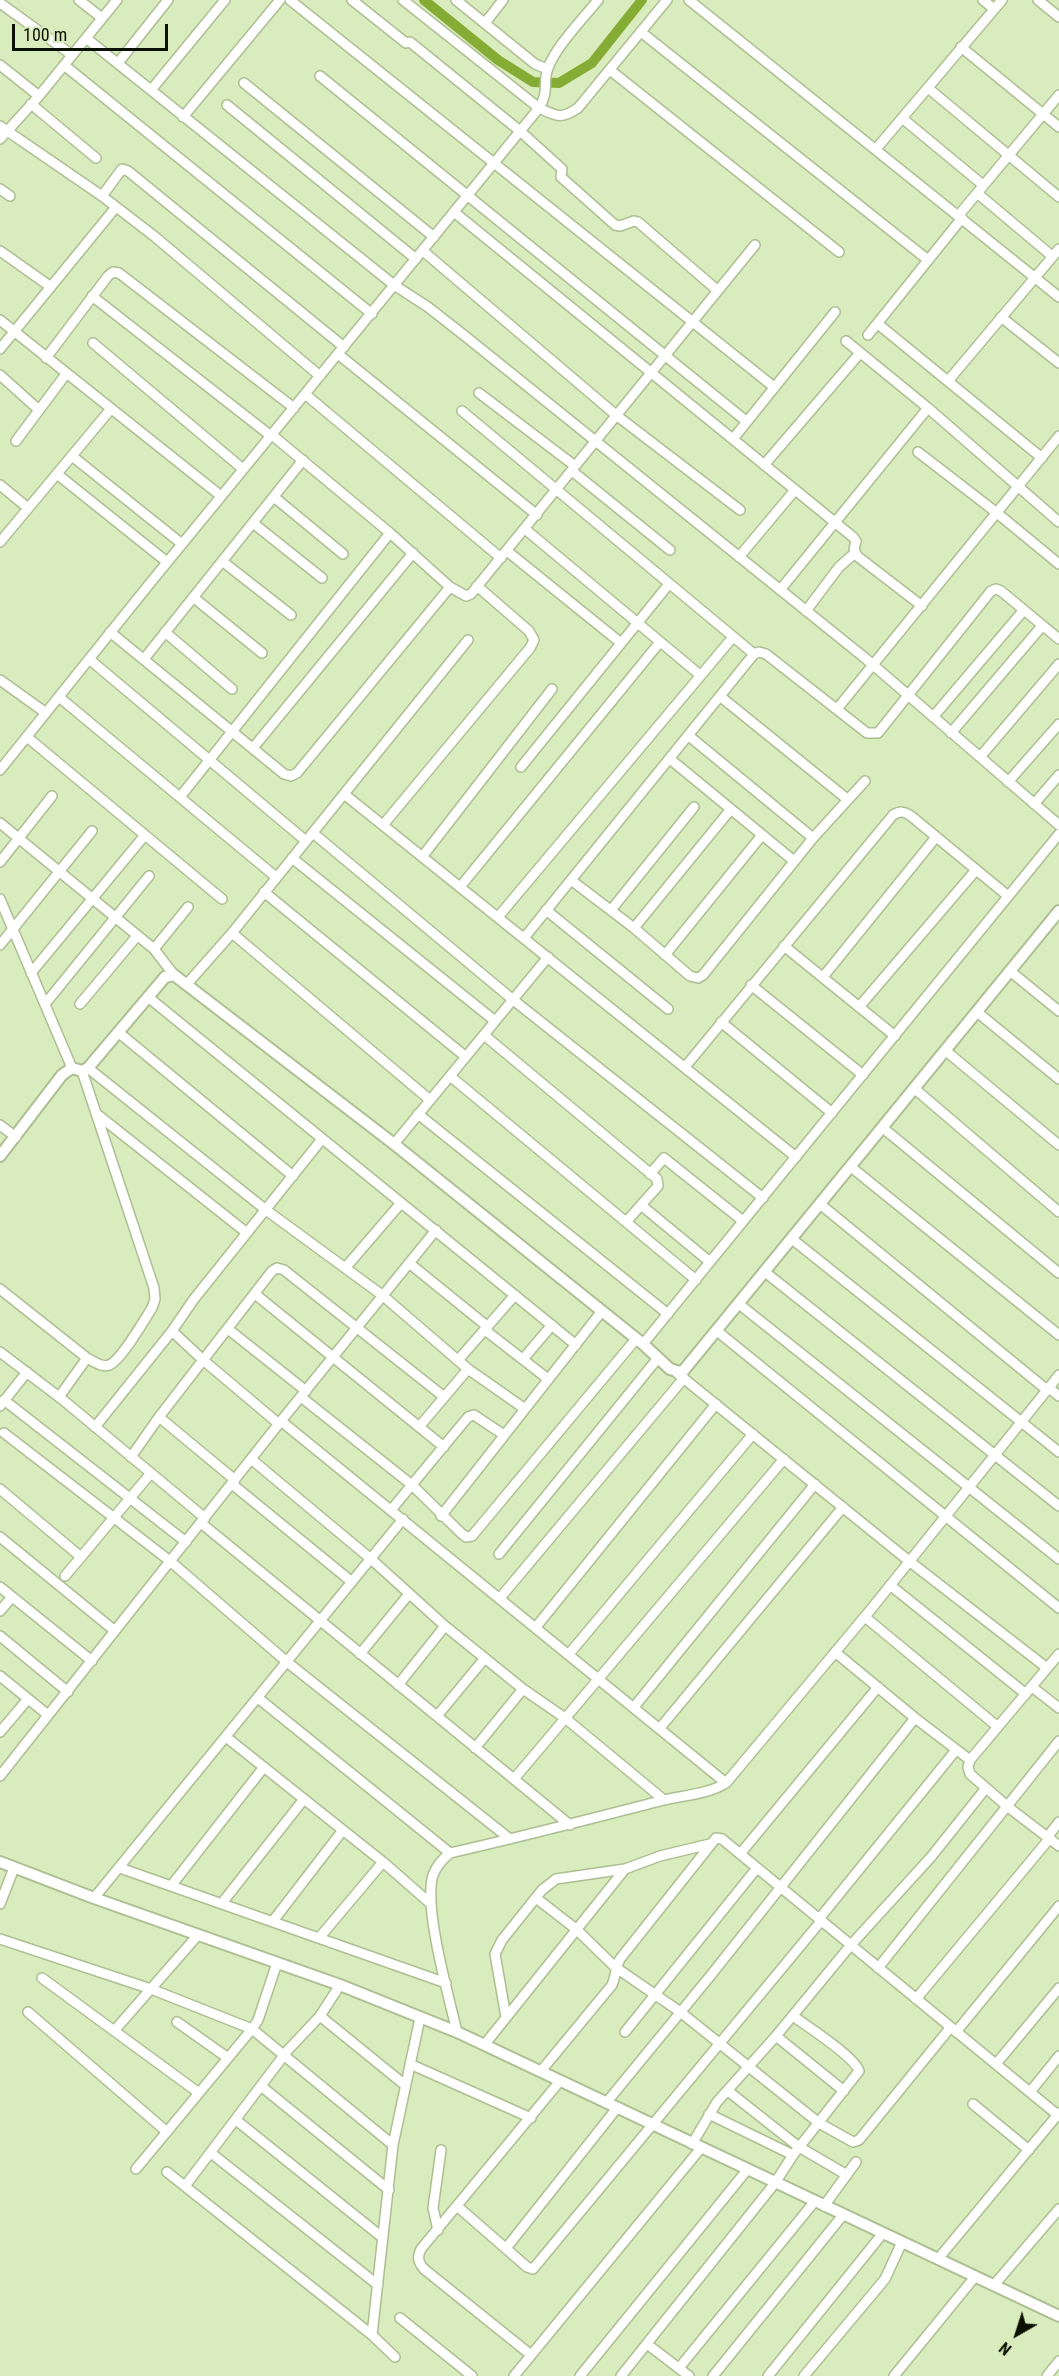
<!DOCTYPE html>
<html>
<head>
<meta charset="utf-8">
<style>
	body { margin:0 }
	#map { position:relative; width:1059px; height:2376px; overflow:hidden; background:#d9ecbd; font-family:"Roboto Condensed",sans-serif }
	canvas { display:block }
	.north { position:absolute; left:987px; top:2304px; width:60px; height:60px; -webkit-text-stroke:4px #d9ecbd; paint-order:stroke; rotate:219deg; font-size:16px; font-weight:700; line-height:24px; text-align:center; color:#0c1203 }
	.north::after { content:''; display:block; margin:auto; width:21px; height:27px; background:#0c1203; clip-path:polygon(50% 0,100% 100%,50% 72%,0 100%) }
	.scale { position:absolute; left:12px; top:24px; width:156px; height:27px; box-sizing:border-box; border:3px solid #0c1203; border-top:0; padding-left:8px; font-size:18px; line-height:21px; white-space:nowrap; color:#0c1203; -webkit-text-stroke:4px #d9ecbd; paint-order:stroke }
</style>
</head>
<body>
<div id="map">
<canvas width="1059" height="2376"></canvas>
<div class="north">N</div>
<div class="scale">100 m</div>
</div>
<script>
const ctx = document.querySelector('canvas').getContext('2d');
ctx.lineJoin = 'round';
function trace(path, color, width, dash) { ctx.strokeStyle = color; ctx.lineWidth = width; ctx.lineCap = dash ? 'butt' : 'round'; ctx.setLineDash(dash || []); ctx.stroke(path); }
const canal = new Path2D(`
	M424,0L498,60L533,82L559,83L592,63L642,0`);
const minor = new Path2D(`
	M79,0L102,18
	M290,0L774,387
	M352,0L406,43L410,42L520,131L562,169L561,177L615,225L620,226L634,221L638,222L717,290
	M403,0L539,108C557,116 560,120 578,108L667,0
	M456,0L535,64L547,69
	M689,0L1059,297
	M983,0L994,9
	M1038,0L1059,17
	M0,3L72,55
	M485,23L503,0
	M641,32L928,260
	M86,38L394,285L428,307L465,336L865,658L1059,825
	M961,47L1059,127
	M118,63L168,0
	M0,65L39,96
	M64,65L372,314
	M610,70L839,252
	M320,76L746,421
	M244,83L434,237
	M928,88L1059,197
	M151,90L225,0
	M31,104L96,158
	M227,105L416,259
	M183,117L280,0
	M902,118L983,185
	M0,126L102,196L154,236L320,376
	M0,139L39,96L117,0
	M876,149L1002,0
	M0,189L10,196
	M977,193L1052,256
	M102,196L122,169L128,171L344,347
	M454,212L853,537L856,541L854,549L857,556L922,606
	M958,216L1059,95
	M0,251L51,287
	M423,251L616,415L740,510
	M92,296L271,436
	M1001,317L1059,363
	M0,320L221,496
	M878,324L1042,458
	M868,335L962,218
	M846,341L928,408L1059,522
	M93,343L243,469
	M0,349L116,207
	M338,354L537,515
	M46,358L108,276L113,272L119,273L294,408
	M0,375L39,410
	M948,381L1059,249
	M479,393L575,466
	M305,394L501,558
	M462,411L754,654
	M272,435L390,533L450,587L466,596L471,594L755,245
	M733,439L835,312
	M16,441L66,374
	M918,452L997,513L1059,564
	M72,456L182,544
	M764,465L860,353
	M572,471L670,550
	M57,474L167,562
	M0,485L28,508
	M274,497L343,554
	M253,523L322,578
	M525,529L700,675
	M0,542L110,410
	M507,551L621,643
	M739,557L795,490
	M222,561L291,615
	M780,590L928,408
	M193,597L262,653
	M806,611L839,567L855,553
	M110,632L284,774L291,776L297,773L450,587
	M165,632L232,689
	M89,659L306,841
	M144,659L303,460
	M0,680L46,713
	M59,697L276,877
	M721,697L847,799
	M837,709L1059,436
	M933,717L1023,611
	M951,733L1042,626
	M689,736L813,838
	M27,737L222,899
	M253,748L413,553
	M980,757L1059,664
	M670,759L794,861
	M521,767L669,584
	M0,770L151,582L539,108C550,90 542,84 548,68C556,46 583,19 598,0
	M1008,782L1059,724
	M344,794L796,1157
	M180,797L390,533
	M1034,804L1059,775
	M0,823L154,949L174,975
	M383,825L530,648L534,640L529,631L477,586
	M313,833L512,999L763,1198
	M422,857L552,689
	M292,858L495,1021
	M0,862L52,796
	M571,880L634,928L690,976L698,978L703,975L813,838L865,781
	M460,887L660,642
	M264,892L466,1057
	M0,899L72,1068
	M546,910L668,1009
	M611,910L694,807
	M498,917L733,637
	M634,928L731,809
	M232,933L430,1100
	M524,938L754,654L759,652L766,654L867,733H878L991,591L996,589L1001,591L1059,639
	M0,945L92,831
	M784,946L895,1036
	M154,949L188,907
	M665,955L762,835
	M1010,971L1059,1011
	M31,973L145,835
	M823,977L936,837
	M187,984L232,933L468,640
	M751,985L863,1075
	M148,997L576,1345
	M45,1004L149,876
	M80,1004L137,936
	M859,1007L976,870
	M977,1012L1059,1079
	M721,1022L832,1113
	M118,1032L293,1176
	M484,1035L657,1179L658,1186L626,1222
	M946,1051L1059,1145
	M685,1067L893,815C900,811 904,811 911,816L1008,896
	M88,1068L266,1210L382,1295L468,1369L525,1409
	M450,1076L696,1280
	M915,1089L1059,1212
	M418,1114L668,1314
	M98,1115L247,1233
	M0,1125L16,1137
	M883,1128L1059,1273
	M394,1144L548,957
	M851,1167L1059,1335
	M650,1174L664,1158L743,1221
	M820,1204L1047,1390
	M641,1205L710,1262
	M792,1239L1059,1452
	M409,1263L488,1327
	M346,1267L401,1203
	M765,1272L1059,1506
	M0,1289L87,1358C93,1361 102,1368 109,1365C121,1361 144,1320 152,1308L155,1299L154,1288L82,1071
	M255,1294L444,1447
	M739,1304L1059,1559
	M228,1329L306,1391
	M485,1330L548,1379
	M172,1331L203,1360L279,1424
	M717,1331L1059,1608
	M643,1344L1059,834
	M0,1352L63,1400L205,1518
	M459,1359L515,1295
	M523,1359L552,1325
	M677,1373L909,1561L1047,1668
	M1049,1388L1059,1396
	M59,1397L87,1358
	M301,1397L412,1485L461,1533L466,1537L472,1536L636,1339
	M4,1400L186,1542
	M0,1406L27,1372
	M159,1417L235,1480
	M281,1421L436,1230
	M95,1427L172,1331L194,1299L322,1139
	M419,1427L468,1369
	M4,1433L170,1561L287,1662L510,1839
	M131,1457L159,1417L272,1271L277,1268L284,1270L443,1396
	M251,1459L371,1559L445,1626L523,1689L565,1718L664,1800
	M232,1484L352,1582
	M0,1489L81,1557L151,1473
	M391,1510L468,1417L474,1415L504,1435
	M441,1516L602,1311
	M201,1523L570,1825
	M0,1537L115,1631
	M499,1554L658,1358
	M65,1576L81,1557
	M890,1585L1026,1694
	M0,1587L92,1661
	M500,1598L684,1378
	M0,1611L12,1597
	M865,1617L998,1727
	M536,1627L716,1404
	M0,1636L68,1692
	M835,1652L915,1718L970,1760L968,1767L970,1774L1008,1807L1059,1846
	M360,1654L409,1594
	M569,1654L753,1434
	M0,1676L48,1715
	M398,1685L445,1626
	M1032,1687L1059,1708
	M258,1698L450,1853
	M634,1707L815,1484
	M437,1716L485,1658
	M660,1728L843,1507
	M0,1732L28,1699
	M226,1737L383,1862L431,1904
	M475,1748L523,1689
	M970,1760L1059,1654
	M0,1776L281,1421L726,1783
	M514,1779L784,1459
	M1048,1836L1059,1822
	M740,1854L878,1687
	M120,1868L446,1983
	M171,1886L264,1767
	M94,1898L403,1519
	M536,1898L576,1929L615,1967L679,2011L819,2123L853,2142L859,2140L950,2028
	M222,1903L304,1799
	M0,1904L14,1868
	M819,1919L956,1750
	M273,1921L343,1830
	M319,1938L383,1862
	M0,1939L151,1989L252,2029L393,2145
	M878,1968L1059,1741
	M42,1978L199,2093
	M916,1999L1050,1838
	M28,2012L167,2132
	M320,2016L405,2085
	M793,2016C807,2026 855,2057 859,2071L793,2155
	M506,2017L495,1954L502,1940L542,1890L556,1879L625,1869
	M177,2022L228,2058
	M114,2031L198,1935
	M457,2032C449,1997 423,1907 433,1875C437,1865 442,1860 450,1853C521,1837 590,1819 660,1801C682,1795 707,1795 726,1783L872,1608L1059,1375
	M625,2032L757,1868
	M956,2032L1059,1906
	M776,2036L844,2091
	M485,2044L625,1869L660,1856L710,1844
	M410,2064L531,2118
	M996,2064L1059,1988
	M541,2071L612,1985C616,1976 615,1968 620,1959L716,1838L722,1839L1059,2116
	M261,2086L389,2190
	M728,2091L799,2147L847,2175
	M1030,2092L1059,2056
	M606,2103L711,1975L915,1718
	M973,2104L1029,2150
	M236,2120L383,2238
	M692,2144L717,2102L776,2036L850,1946L931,1857L986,1788
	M211,2153L378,2285
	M136,2169L252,2029L258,2020L277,1963
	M167,2172L372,2335L395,2357
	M185,2186L288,2050L320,2016L340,1985
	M457,2206L527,2267L533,2269L821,1921
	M824,2206L856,2162
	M438,2230L433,2208L441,2150
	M507,2247L617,2108
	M938,2259L1059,2113
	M994,2285L1059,2209
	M400,2318L472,2376
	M372,2335L393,2145L420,2018
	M647,2344L689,2376
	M531,2355L424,2269C418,2262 417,2257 421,2249L560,2081
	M679,2368L815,2201
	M514,2376L701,2148
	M580,2376L747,2170
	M621,2376L775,2183L793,2155L709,2114
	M713,2376L843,2215
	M768,2376L883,2233
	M804,2376L885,2279L902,2242
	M894,2376L974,2278
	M1047,2376L1059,2361`);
const tertiary = new Path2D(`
	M0,1156L62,1075L72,1068L82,1071L88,1068L165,977L174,975L394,1144L643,1344L670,1369L680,1372L684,1370L1059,911
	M0,1862L94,1898L340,1985L457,2032L1059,2316`);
trace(canal, '#85ad35', 10);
trace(minor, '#acbf92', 12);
trace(tertiary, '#acbf92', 14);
trace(minor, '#fff', 9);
trace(tertiary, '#fff', 10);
</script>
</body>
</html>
